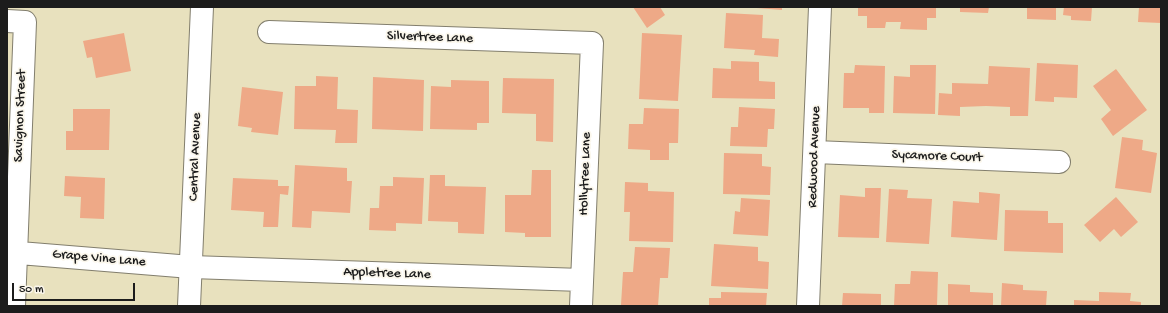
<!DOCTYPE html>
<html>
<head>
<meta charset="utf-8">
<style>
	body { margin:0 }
	#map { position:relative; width:1168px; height:313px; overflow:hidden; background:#e8e1be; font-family:"Gochi Hand",sans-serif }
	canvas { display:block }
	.frame { position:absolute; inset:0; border:8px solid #1c1c1c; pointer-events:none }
	.scale { position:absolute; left:12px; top:283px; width:123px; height:18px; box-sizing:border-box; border:2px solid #1c1c1c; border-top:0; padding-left:5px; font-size:12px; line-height:14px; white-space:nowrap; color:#1c1c1c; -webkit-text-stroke:3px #fbf7ec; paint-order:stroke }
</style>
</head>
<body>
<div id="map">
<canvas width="1168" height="313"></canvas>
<div class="frame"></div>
<div class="scale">50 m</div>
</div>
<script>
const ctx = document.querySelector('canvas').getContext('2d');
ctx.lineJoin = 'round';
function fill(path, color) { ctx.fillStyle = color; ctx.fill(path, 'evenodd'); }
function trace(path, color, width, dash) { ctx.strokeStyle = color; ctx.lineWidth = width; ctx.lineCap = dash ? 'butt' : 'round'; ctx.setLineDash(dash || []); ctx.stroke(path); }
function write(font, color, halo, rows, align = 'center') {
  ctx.font = font + ' "Gochi Hand",sans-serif'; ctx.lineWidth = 3.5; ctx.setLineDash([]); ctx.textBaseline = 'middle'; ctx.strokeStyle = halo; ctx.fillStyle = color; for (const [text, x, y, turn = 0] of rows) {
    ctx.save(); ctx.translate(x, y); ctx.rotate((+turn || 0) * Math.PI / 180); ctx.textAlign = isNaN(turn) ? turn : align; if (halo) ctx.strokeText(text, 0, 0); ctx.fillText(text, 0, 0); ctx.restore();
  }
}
const building = new Path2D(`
	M633,7H660L665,15L647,28Z
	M744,7H782V10Z
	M858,7H936V18H927V30L900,29L901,22H886L885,28H867V16H858Z
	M960,7H989L988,13L960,12Z
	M1027,7H1056V20L1027,19Z
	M1064,7H1092L1091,21L1071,20V16L1063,15Z
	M1139,7H1161V23L1138,22Z
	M726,13L763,15L762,38L779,39L778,57L754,55L755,50L724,48Z
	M124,33L131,71L96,78L92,57L87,58L83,41Z
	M642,33L682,35L678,101L639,99Z
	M731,61L759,62V81L775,82V99L712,98L713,68L731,69Z
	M1037,63L1078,65L1077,98L1054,97V102L1035,101Z
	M855,65L885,66L884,113H869V108H843L844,73H854Z
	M910,65H936L935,114L893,113L894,76L910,77Z
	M989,66L1030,68L1028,116H1010V107L986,106L960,107V116L938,115L939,93L952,94V83L988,84Z
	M1116,69L1147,110L1113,136L1101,119L1111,110L1093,86Z
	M316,76L338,77L337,109L358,110L357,143H335L336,130L294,129L295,86H316Z
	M373,77L424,80L423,131L372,129Z
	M503,78L554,79L553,142L536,141V114L502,113Z
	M451,80L489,81V123H477V130L430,129L431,86L451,87Z
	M242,87L283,92L278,135L251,132L252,128L238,126Z
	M739,107L775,109L774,129H768L767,147L730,146L731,127H738Z
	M644,108L679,109L678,143H669V160H650V150L628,149L629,124H643Z
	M73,109H110L109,150H66V131H73Z
	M1122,137L1143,140L1142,150L1157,153L1151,193L1115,188Z
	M724,153L762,154V166L771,167L770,195L723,194Z
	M295,165L347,168V181H352L350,213L312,211L311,228L292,227Z
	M532,170H551V237H525V233L505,232V195H531Z
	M430,175H445V186L486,187L484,234L458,233V222L428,221Z
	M65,176L105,178L104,219L80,218L81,197L64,196Z
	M393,177L424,178L422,224L396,223V231L369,230L370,208H379L380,186H393Z
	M233,178L278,180V186H289L288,195L280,194L278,227H263L264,212L231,210Z
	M625,182L648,183V191L674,192L673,242L629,241L630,212H624Z
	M865,188H881L879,238L838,237L840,195L865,197Z
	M889,189L908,190L907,198L932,199L929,244L886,242Z
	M979,192L1000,194L997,240L951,237L953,201L979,203Z
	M1116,197L1138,222L1121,237L1114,229L1100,242L1084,225Z
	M741,198L770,200L768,236L733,234L735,211L740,212Z
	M1005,210L1048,211V223H1063V253L1004,251Z
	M714,244L758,247V261L769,262L768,289L711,286Z
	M635,247L670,248L668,278H660L658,306L621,305L623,272H633Z
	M911,271L938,272L937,306H894L895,284H910Z
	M1002,283L1023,285V290L1047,291L1046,306H1001Z
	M948,284L970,285V292L993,293V306H948Z
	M721,292L767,293L766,306H709V298H721Z
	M1099,292L1131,293L1130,301L1141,302V306H1074V300L1099,301Z
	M843,293L881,294V306H842Z`);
const minor = new Path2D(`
	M7,21L25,22L14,306
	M269,32L592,43L581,306
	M815,152L1059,162
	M7,252L191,267L582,280
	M808,306L820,7`);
const major = new Path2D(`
	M189,306L202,7`);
const streetNames = [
	["Silvertree Lane",430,38,2],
	["Savignon Street",21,116,-88],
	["Central Avenue",196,157,-88],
	["Redwood Avenue",815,157,-88],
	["Sycamore Court",937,157,2],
	["Hollytree Lane",586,174,-88],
	["Grape Vine Lane",99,259,5],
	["Appletree Lane",387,274,2]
];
fill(building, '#eea987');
trace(minor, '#827e6d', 24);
trace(major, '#827e6d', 24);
trace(minor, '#fff', 22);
trace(major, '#fff', 22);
write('14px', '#1c1c1c', '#fbf7ec', streetNames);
</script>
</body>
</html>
